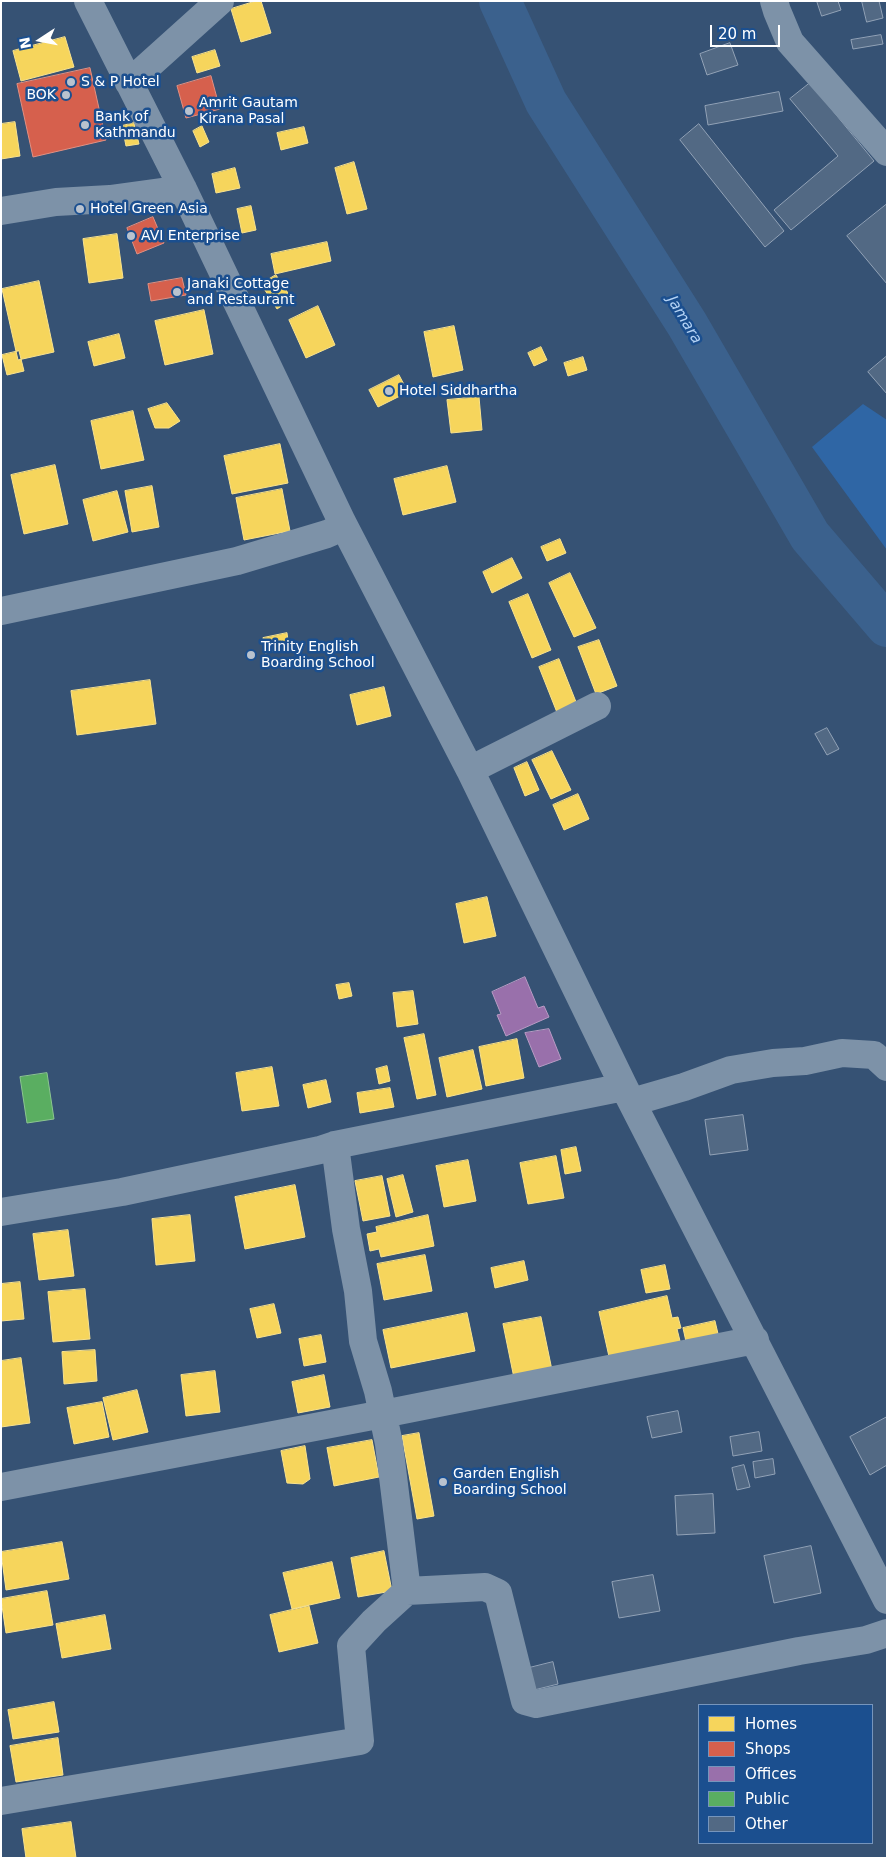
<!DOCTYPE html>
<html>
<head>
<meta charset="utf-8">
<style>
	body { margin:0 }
	#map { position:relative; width:888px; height:1859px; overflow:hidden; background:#365274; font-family:"DejaVu Sans",sans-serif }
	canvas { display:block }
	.frame { position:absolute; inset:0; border:2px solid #fff; pointer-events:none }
	.legend { position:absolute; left:698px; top:1704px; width:175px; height:140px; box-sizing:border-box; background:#1b4f8f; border:1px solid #7695bc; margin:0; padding:6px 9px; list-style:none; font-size:15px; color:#fff }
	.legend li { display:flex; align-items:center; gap:10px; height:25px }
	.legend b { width:25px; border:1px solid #7695bc }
	.north { position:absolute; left:15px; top:15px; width:50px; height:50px; -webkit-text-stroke:4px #1b4f8f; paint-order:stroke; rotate:259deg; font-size:14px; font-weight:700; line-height:20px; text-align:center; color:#fff }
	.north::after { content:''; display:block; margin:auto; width:18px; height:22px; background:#fff; clip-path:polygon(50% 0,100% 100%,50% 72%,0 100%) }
	.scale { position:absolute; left:710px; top:25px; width:70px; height:22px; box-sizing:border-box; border:2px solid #fff; border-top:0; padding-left:6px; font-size:15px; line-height:18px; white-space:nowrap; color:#fff; -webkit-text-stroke:4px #1b4f8f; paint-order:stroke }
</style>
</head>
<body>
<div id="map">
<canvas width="888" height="1859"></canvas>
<div class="frame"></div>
<ul class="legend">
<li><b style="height:14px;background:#f6d55c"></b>Homes</li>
<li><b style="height:14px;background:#d6604d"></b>Shops</li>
<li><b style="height:14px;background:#9970ab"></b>Offices</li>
<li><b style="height:14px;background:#5aae61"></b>Public</li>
<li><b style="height:14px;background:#526984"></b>Other</li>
</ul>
<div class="north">N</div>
<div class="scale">20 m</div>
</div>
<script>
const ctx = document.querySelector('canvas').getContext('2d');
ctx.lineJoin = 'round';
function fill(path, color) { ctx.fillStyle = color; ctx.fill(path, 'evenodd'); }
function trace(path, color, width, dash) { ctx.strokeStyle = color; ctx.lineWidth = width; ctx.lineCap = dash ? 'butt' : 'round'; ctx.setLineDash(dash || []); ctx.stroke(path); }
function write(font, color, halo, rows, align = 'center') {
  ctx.font = font + ' "DejaVu Sans",sans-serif'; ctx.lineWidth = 5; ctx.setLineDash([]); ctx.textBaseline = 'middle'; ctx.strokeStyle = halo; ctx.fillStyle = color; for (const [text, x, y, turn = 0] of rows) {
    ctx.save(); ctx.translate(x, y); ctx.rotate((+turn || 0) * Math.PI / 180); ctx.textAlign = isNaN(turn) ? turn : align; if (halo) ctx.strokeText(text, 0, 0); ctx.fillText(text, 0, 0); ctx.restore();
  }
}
const green = new Path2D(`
	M863,404L887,420V550L812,447Z`);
const homes = new Path2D(`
	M256,1H261L271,33L241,42L231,9Z
	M65,37L74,67L21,81L13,51Z
	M215,50L220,66L197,73L192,57Z
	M15,122L20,156L1,159V124Z
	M134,123L139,144L126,146L122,126Z
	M202,126L209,142L200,147L193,131Z
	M304,127L308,143L281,150L277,133Z
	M354,162L367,209L347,214L335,168Z
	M235,168L240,188L216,193L212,174Z
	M251,206L256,230L242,233L237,209Z
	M117,234L123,278L89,283L83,239Z
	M327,242L331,261L275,274L271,254Z
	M276,275L292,299L277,309L261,284Z
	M39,281L54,352L18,360L2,289Z
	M318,306L335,345L306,358L289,320Z
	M204,310L213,354L165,365L155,321Z
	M454,326L463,370L433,377L424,332Z
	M119,334L125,358L94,366L88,342Z
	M541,347L547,360L534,366L528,353Z
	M19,351L24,371L7,375L2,355Z
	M583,357L587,370L568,376L564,363Z
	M399,375L408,392L378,407L369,390Z
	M479,397L482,430L451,433L447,400Z
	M167,403L180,421L169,428H155L148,409Z
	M133,411L144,460L101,469L91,421Z
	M280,444L288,483L232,494L224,456Z
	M55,465L68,524L24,534L11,475Z
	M447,466L456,502L403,515L394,479Z
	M152,486L159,527L132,532L125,491Z
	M282,489L290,531L244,540L236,498Z
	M117,491L128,532L93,541L83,500Z
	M560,539L566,553L547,561L541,547Z
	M512,558L522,578L492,593L483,572Z
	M570,573L596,628L574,637L549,583Z
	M528,594L551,650L532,658L509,602Z
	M287,633L289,648L265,653L263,638Z
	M599,640L617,686L596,694L578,647Z
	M559,659L578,707L558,715L539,667Z
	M150,680L156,724L77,735L71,691Z
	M384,687L391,716L357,725L350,695Z
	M552,751L571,790L551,799L532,760Z
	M527,762L539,790L525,796L514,768Z
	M578,794L589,819L564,830L553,805Z
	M487,897L496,936L464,943L456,904Z
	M349,983L352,996L339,999L336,985Z
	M413,991L418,1024L397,1027L393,993Z
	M424,1034L436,1095L417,1099L404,1038Z
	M517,1039L524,1078L486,1086L479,1047Z
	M473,1050L482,1089L447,1097L439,1058Z
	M387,1066L390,1081L379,1084L376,1069Z
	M272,1067L279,1106L242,1111L236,1073Z
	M326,1080L331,1102L308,1108L303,1085Z
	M390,1088L394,1107L360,1113L357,1093Z
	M576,1147L581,1171L565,1174L561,1150Z
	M556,1156L564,1198L528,1204L520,1163Z
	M468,1160L476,1201L444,1207L436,1166Z
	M403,1175L413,1212L396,1217L387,1179Z
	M382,1176L390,1216L363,1221L355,1181Z
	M295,1185L305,1237L245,1249L235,1197Z
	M190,1215L195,1261L156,1265L152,1219Z
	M428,1215L434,1246L381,1257L379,1249L370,1251L367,1234L377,1232L376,1227Z
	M68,1230L74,1276L39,1280L33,1234Z
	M425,1255L432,1291L384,1300L377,1264Z
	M524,1261L528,1280L495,1288L491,1268Z
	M665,1265L670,1289L646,1293L641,1270Z
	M20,1282L24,1319L1,1321V1284Z
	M85,1289L90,1339L53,1342L48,1292Z
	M667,1296L672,1318L678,1317L681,1328L677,1329L681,1345L610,1361L599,1312Z
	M274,1304L281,1333L257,1338L250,1309Z
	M467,1313L475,1351L391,1368L383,1330Z
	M541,1317L553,1375L515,1383L503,1324Z
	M715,1321L719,1338L687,1346L683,1328Z
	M321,1335L326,1362L304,1366L299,1339Z
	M95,1350L97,1381L64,1384L62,1352Z
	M21,1358L30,1423L1,1427V1361Z
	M215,1371L220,1412L186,1416L181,1375Z
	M324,1375L330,1407L298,1413L292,1382Z
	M137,1390L148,1432L113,1440L103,1398Z
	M102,1402L109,1437L74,1444L67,1408Z
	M419,1433L434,1516L417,1519L402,1436Z
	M372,1440L379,1477L334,1486L327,1448Z
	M305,1446L310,1479L303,1484L287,1483L281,1451Z
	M62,1542L69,1579L6,1590L1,1552Z
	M384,1551L392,1591L358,1597L351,1558Z
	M332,1562L340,1598L292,1609L283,1573Z
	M47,1591L53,1625L6,1633L1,1599Z
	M309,1606L318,1643L279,1652L270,1615Z
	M105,1615L111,1649L62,1658L56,1624Z
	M54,1702L59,1732L13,1739L8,1710Z
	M58,1738L63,1775L16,1782L10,1746Z
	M71,1822L76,1858H26L22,1829Z`);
const shops = new Path2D(`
	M90,68L106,140L33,157L17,84Z
	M211,76L220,109L186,118L177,86Z
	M153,217L164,243L137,254L127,228Z
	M182,278L186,295L151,301L148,284Z`);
const offices = new Path2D(`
	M525,977L538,1008L544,1006L549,1017L506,1036L497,1015L501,1014L492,992Z
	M549,1029L561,1059L539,1067L525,1033Z`);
const public = new Path2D(`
	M47,1073L54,1119L27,1123L20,1077Z`);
const river = new Path2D(`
	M500,1L546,102L687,324L810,536L887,626`);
const building = new Path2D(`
	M817,1H838L841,10L822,16Z
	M862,1H879L883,18L867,22Z
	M881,35L883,44L853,49L851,40Z
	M730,43L738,65L707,75L700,54Z
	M810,83L874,161L791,230L774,210L838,156L790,99Z
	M779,92L783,111L708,125L705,106Z
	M699,124L784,231L765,247L680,140Z
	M887,204V284L847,236Z
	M887,356V394L868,372Z
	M827,728L839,749L827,755L815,734Z
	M743,1115L748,1150L710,1155L705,1120Z
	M678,1411L682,1432L652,1438L647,1417Z
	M887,1417V1465L870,1475L850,1437Z
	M759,1432L762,1451L733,1456L730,1437Z
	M773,1459L775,1474L755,1478L753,1462Z
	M744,1465L750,1487L737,1490L732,1468Z
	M713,1494L715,1533L677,1535L675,1496Z
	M811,1546L821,1593L774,1603L764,1556Z
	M653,1575L660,1611L619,1618L612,1582Z
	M553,1662L558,1684L534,1690L529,1668Z`);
const minor = new Path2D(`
	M88,1L183,189L342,522L470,770L624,1087L887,1600
	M774,1L777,11L790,42L887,152
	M129,83L220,1
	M1,211L56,202L110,199L183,189
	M1,611L237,561L327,534L336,530L342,522
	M470,770L597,706
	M632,1102L684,1087L731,1070L773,1063L805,1061L842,1053L874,1055L887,1067
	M335,1145L346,1229L358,1291L363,1341L378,1391L389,1444L407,1591L485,1587L498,1593L525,1701L536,1704L799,1651L866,1640L887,1633
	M1,1212L122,1192L320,1150L335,1145L624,1087
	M1,1487L383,1414L755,1340
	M1,1801L360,1741L351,1646L374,1621L407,1591`);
const markers = [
	[71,82,5,"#b9c2ce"],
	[66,95,5,"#b9c2ce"],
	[189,111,5,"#b9c2ce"],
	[85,125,5,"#b9c2ce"],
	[80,209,5,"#b9c2ce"],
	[131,236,5,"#b9c2ce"],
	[177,292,5,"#b9c2ce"],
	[389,391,5,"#b9c2ce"],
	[251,655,5,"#b9c2ce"],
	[443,1482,5,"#b9c2ce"]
];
const poiNames = [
	["S & P Hotel",81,82],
	["BOK",56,95,"right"],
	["Amrit Gautam",199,103],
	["Kirana Pasal",199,119],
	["Bank of",95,117],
	["Kathmandu",95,133],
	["Hotel Green Asia",90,209],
	["AVI Enterprise",141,236],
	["Janaki Cottage",187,284],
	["and Restaurant",187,300],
	["Hotel Siddhartha",399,391],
	["Trinity English",261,647],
	["Boarding School",261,663],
	["Garden English",453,1474],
	["Boarding School",453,1490]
];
const waterNames = [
	["Jamara",684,320,59]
];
fill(green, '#2f66a5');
fill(homes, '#f6d55c');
trace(homes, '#f9e28d', 1);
fill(shops, '#d6604d');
trace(shops, '#e29082', 1);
fill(offices, '#9970ab');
trace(offices, '#b89bc4', 1);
fill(public, '#5aae61');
trace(public, '#8cc690', 1);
trace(river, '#3b618d', 42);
fill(building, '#526984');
trace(building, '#92a2b6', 1);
trace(minor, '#7d92a8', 28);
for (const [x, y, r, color] of markers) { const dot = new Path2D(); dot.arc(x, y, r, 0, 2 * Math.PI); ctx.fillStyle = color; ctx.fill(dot); trace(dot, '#1b4f8f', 2); }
write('14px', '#fff', '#1b4f8f', poiNames, 'left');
write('italic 15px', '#b5d3f5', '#1b4f8f', waterNames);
</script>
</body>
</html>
